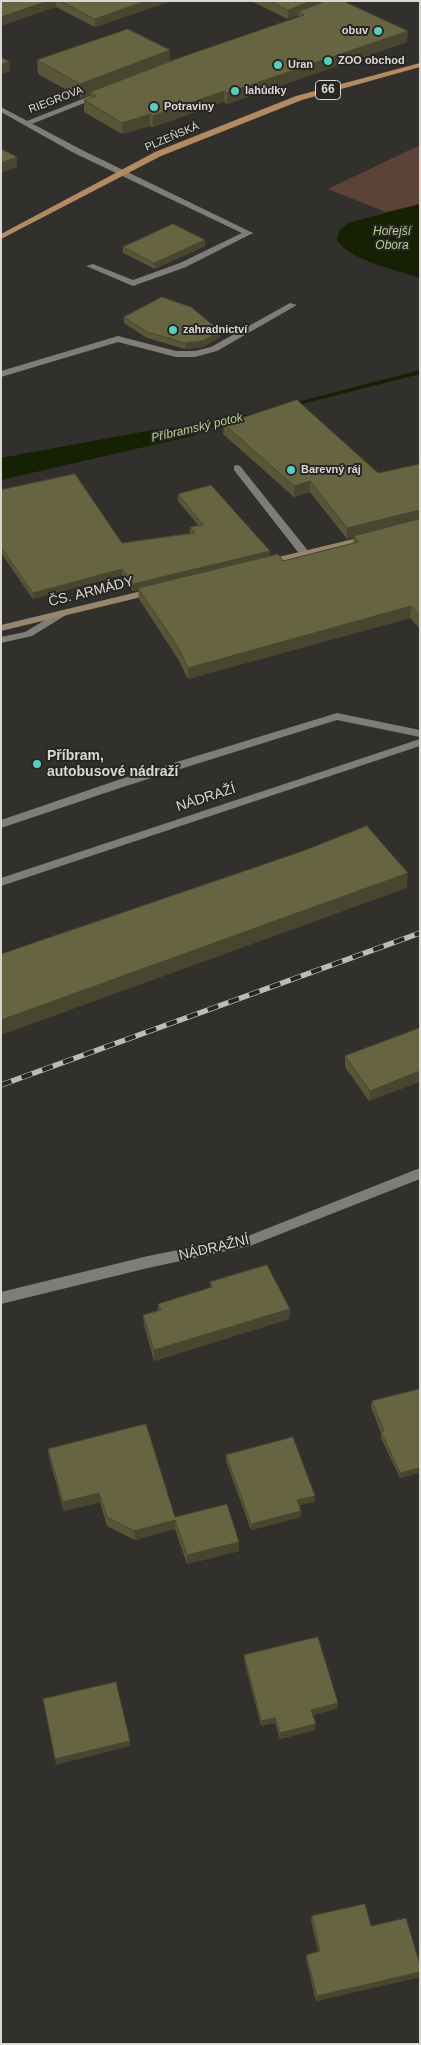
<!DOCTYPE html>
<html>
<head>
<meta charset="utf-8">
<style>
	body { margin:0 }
	#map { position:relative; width:421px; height:2045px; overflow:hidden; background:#32302c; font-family:Arial,sans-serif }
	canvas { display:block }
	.frame { position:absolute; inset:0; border:2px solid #d9d8d5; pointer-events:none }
</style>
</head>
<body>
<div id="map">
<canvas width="421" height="2045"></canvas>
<div class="frame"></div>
</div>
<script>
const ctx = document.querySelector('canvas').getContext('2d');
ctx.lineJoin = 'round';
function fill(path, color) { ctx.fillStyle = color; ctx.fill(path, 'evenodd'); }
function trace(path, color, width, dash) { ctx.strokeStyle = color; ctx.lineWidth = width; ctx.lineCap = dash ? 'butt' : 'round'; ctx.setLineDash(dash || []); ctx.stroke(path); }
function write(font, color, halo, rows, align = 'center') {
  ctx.font = font + ' Arial,sans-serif'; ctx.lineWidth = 4; ctx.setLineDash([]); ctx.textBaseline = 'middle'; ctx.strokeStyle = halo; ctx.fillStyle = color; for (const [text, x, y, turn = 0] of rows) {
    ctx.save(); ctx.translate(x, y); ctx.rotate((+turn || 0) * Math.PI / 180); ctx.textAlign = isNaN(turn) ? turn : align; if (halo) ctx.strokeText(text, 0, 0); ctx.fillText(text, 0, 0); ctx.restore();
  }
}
const green = new Path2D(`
	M420,145V204L386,212L328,189Z`);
const water = new Path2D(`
	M420,204V278C397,270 349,260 337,240L339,231L348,223Z
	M224,422L192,436L1,480V458L152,430Z`);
const stream = new Path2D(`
	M420,370V374L286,408L282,406Z
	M253,413H256V417L211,427L207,425Z`);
const lane = new Path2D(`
	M95,94L102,96L29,125L22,123Z
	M246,231L253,233L186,267L133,286L86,266L93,264L133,280L180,263Z
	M290,303L297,305L217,351L195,357H176L118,342L1,377V371L118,336L176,351H195L211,347Z
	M237,465L240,466L309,552V556H301L234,470V466Z
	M62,610L66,611V615L32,636L1,643V637L25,632Z
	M337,713L420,730V737L337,720L126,786L1,828V820L118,780Z
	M420,739V746L1,886V878Z`);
const street = new Path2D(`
	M1,107L80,149L253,233L246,235L74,153L1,112Z
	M420,1168V1179L250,1246L148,1268L1,1304V1292L148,1256L248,1236Z`);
const secondary = new Path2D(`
	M370,535L373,536V540L266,566L261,563L262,561Z
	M154,588L158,589V593L1,631V625Z`);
const primary = new Path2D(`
	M420,63V67L302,100L161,156L1,239V234L155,152L296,96Z`);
const rail = new Path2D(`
	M1,1085L420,933`);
const wall = new Path2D(`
	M1,1H171L95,27L56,7Z
	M251,1H343L407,42L227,104L224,102L153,127L150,126L122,134L84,112V100L90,98V95L81,98L38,74L37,60L170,61L298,17V15L288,19Z
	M205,246L155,269L123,253V247Z
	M124,317L220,331V337L203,347L185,349L147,338L124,323Z
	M224,424L378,473L420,464V629L410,618L188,679L178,659L139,599L138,590L133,591L122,575L33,599L1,553V490L122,543L190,533V527L198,525L178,501V494L270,556L283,561L353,543L354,537L347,539L310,492L294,497L223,434Z
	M420,1028L369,1101L345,1067V1056Z
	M210,1282L290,1309L289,1319L154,1361L144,1325L143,1315L158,1310V1304L210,1288Z
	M420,1389L400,1478L381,1438V1433L371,1407L372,1401Z
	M48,1449L175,1517L239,1542V1551L187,1564L175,1529L135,1540L107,1526L100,1502L64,1511L49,1458Z
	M226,1455L315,1496L314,1502L299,1505L301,1517L251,1530L226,1461Z
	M244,1655L338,1708L313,1715L315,1730L280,1739L275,1723L261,1726L244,1660Z
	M312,1916L371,1926L420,1965V1977L316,2001L306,1959V1955L318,1951L311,1921Z`);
const shadedWall = new Path2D(`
	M48,1H56V7L1,26V17Z
	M146,1H171L95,27V19Z
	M311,1H326L298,12V15L288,19V10Z
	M408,31L407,42L227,104V93Z
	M170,50V64L90,92V95L81,98L80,84Z
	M9,62L10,71L1,74V64Z
	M224,91V102L153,127V116Z
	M150,114V126L122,134V123Z
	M17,157V167L1,173V163Z
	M205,240V246L155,269L154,263Z
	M220,331V337L203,347L185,349V343Z
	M310,481V492L294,497V486Z
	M420,510V521L347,539V528Z
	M270,551V558L138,588V590L133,591V584Z
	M122,569V575L33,599V593Z
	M411,606L410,618L188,679V668Z
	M408,873L407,888L1,1035V1020Z
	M420,1071V1082L369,1101L370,1091Z
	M290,1309L289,1319L154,1361V1350Z
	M420,1468V1473L400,1478V1473Z
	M99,1493L100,1502L64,1511L63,1502Z
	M315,1496L314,1502L297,1506V1500Z
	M301,1511V1517L251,1530V1524Z
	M175,1520V1529L135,1540L134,1531Z
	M239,1542V1551L187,1564V1555Z
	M338,1703V1708L311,1715V1710Z
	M275,1718V1723L261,1726V1721Z
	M316,1724L315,1730L280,1739V1733Z
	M130,1741V1746L56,1765L55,1759Z
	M420,1972V1977L316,2001L317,1996Z`);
const building = new Path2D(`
	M1,1H48L1,17Z
	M61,1H146L95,19Z
	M270,1H311L288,10Z
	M326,1H343L408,31L227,93L224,91L153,116L150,114L122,123L84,100L96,96L90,92L179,58L304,15L298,12Z
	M128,29L170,50L80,84L37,60Z
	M1,57L9,62L1,64Z
	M1,149L17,157L1,163Z
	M173,224L205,240L154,263L123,247Z
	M162,297L191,307L220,331L203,341L185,343L147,332L124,317Z
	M297,400L378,473L420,464V510L347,528L310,481L294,486L224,424Z
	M75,474L122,543L195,533L190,527L203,525L178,494L211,485L270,551L133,584L122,569L33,593L1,547V490Z
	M420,519V616L411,606L188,668L178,647L138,588L278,554L283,561L358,542L354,536Z
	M367,826L408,873L1,1020V954L303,851Z
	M420,1028V1071L370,1091L345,1056Z
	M267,1265L290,1309L154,1350L143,1315L161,1310L158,1304L212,1287L210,1282Z
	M420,1389V1468L400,1473L381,1432L384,1431L372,1401Z
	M146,1424L175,1517L227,1504L239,1542L187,1555L175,1520L134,1531L107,1517L99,1493L63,1502L48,1449Z
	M293,1437L315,1496L297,1500L301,1511L251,1524L226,1455Z
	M318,1637L338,1703L311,1710L316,1724L280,1733L275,1718L261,1721L244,1655Z
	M116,1682L130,1741L55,1759L43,1699Z
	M365,1904L371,1926L406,1918L420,1965V1972L317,1996L306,1955L320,1951L312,1916Z`);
const markers = [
	[378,31,5,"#58cec0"],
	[328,61,5,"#58cec0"],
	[278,65,5,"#58cec0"],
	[235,91,5,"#58cec0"],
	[154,107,5,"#58cec0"],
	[173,330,5,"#58cec0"],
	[291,470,5,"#58cec0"],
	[37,764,5,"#58cec0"]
];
const farPoinames = [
	["obuv",368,31,"right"],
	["ZOO obchod",338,61],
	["Uran",288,65],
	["lahůdky",245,91],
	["Potraviny",164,107],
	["zahradnictví",183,330],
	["Barevný ráj",301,470]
];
const farStreetnames = [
	["RIEGROVA",56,100,-21],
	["PLZEŇSKÁ",172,137,-23]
];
const shields = [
	[328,90,25]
];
const shieldNames = [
	["66",328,90]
];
const farWaternames = [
	["Hořejší",392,232],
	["Obora",392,246],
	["Příbramský potok",197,428,-13]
];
const streetNames = [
	["ČS. ARMÁDY",91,592,-14],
	["NÁDRAŽÍ",206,798,-18],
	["NÁDRAŽNÍ",214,1248,-13]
];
const poiNames = [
	["Příbram,",47,756],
	["autobusové nádraží",47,772]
];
fill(green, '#5d4337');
fill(water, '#162002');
fill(stream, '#162002');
fill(lane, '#7f7d78');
fill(street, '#7f7d78');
fill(secondary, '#99846d');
fill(primary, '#b38b61');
trace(rail, '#bcbbb7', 5.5);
trace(rail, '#282622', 4, [11]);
fill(wall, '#595638');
fill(shadedWall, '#48462e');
fill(building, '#676441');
trace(building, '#48462e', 1);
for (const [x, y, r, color] of markers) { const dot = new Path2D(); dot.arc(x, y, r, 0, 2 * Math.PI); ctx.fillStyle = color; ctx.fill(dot); trace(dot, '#282622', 2); }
write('bold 11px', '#d9d8d5', '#282622', farPoinames, 'left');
write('11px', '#d9d8d5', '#282622', farStreetnames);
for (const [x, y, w] of shields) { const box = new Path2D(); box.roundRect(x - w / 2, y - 9.5, w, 19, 4); ctx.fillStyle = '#282622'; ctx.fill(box); trace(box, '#d9d8d5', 1); }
write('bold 12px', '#d9d8d5', null, shieldNames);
write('italic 12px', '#b8ce93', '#282622', farWaternames);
write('14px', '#d9d8d5', '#282622', streetNames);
write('bold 14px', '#d9d8d5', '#282622', poiNames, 'left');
</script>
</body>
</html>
